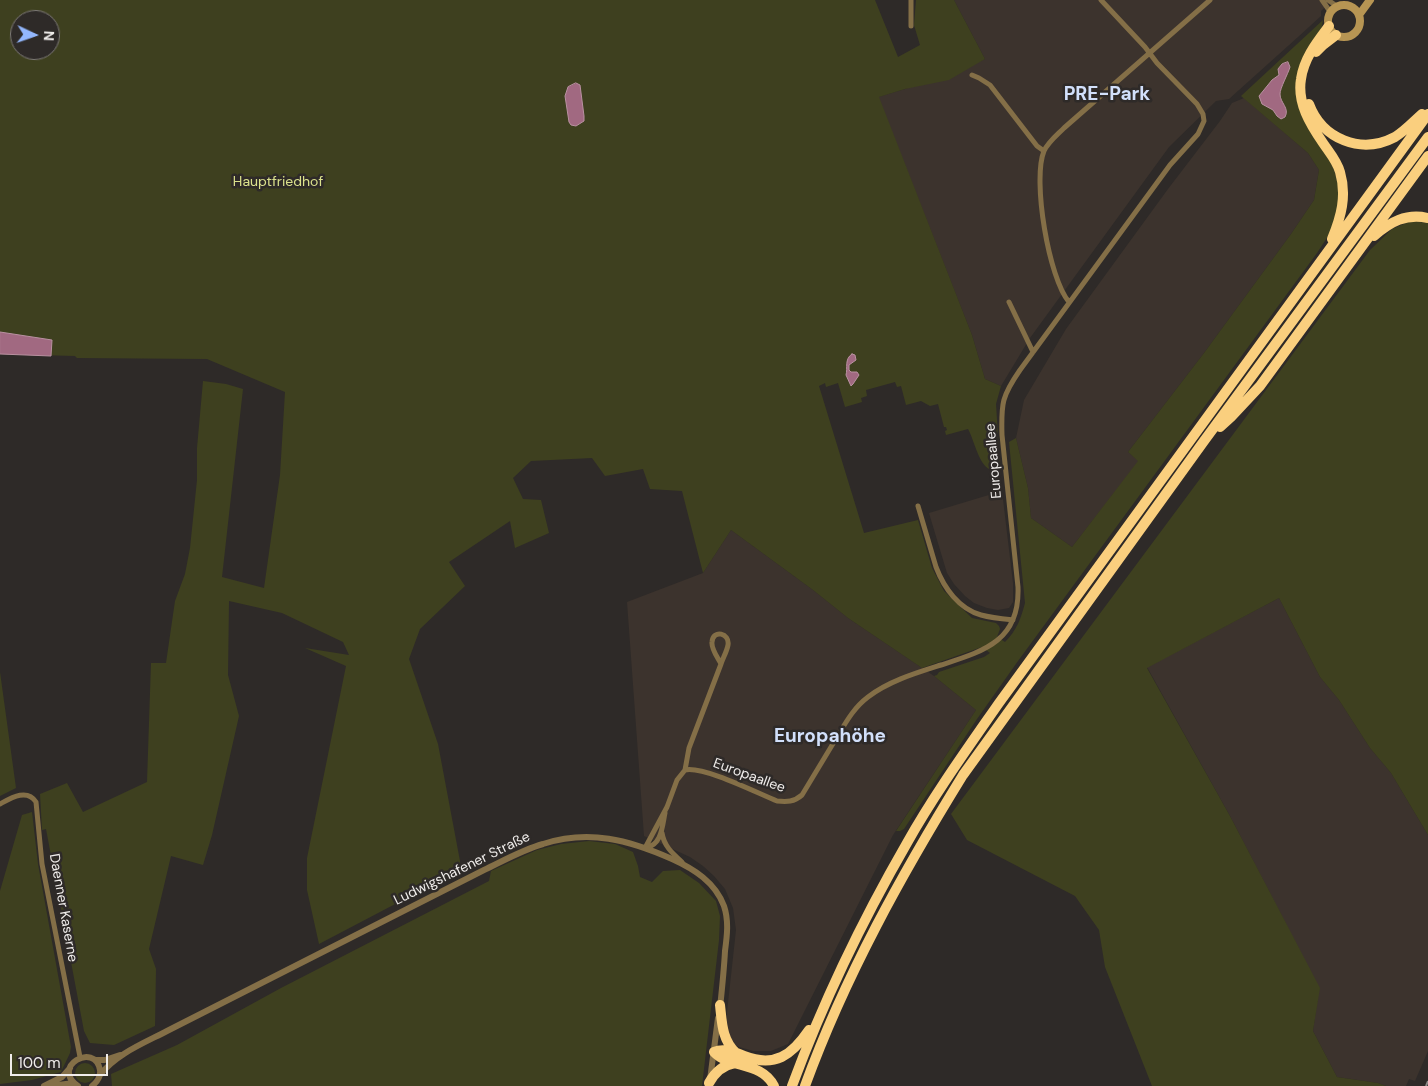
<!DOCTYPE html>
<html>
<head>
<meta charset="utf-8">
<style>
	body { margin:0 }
	#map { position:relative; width:1428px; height:1086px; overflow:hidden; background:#2e2a28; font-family:"DM Sans",sans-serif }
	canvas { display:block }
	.north { position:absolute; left:10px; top:10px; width:50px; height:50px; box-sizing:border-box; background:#2e2a28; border:1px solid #7c7876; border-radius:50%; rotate:93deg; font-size:14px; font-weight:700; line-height:20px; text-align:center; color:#f0edeb }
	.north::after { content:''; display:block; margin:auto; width:18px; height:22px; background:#93b7fd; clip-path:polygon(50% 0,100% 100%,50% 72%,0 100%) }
	.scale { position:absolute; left:10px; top:1054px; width:98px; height:22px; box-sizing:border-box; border:2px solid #f0edeb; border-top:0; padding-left:6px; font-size:15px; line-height:18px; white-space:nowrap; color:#f0edeb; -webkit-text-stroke:4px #2e2a28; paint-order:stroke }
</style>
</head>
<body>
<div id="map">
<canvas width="1428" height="1086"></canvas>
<div class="north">N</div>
<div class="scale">100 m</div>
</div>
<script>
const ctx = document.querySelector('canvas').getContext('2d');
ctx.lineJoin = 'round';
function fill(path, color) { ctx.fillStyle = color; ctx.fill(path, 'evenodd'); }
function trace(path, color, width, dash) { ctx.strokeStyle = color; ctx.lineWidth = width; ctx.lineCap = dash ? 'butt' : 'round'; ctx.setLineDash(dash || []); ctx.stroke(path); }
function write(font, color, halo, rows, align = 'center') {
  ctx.font = font + ' "DM Sans",sans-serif'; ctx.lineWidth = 5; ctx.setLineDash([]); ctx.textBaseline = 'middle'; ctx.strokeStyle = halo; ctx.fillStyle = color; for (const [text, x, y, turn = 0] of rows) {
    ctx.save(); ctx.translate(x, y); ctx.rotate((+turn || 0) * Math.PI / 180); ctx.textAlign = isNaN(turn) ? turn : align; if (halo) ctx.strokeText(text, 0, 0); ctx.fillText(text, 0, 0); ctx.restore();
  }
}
const built = new Path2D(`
	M954,0H1333L1321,11V16L1298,37L1229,99L1216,101L1169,147L1030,338L1001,386L985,379L972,335L878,97L905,89L985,59Z
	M1244,98L1308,153L1319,170L1314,200L1291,234L1204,353L1128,452L1139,461L1072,547L1031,518L1028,488L1016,438L1024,400L1066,329L1168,189L1220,121L1232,103Z
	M1002,491L1013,583V602L1009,608L998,610L987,608L974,603L965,596L954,584L947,573L929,513Z
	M731,530L813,590L848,618L934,676L976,710L893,835L788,1044L771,1051H753L736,1046L730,1037L727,1022V1012L736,930L733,908L725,889L714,876L703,866L690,857L644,836L627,602L703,573Z
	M1279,598L1320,677L1339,700L1370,748L1391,773L1428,835V1051L1415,1081L1409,1079L1406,1086H1386L1378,1083L1337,1077L1313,1031L1319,988L1230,816L1147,667Z`);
const green = new Path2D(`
	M0,0H875L898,57L920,45L914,25L916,0H954L985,59L949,80L905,89L879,97L972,335L985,379L1001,386L996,404L1000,468L996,471C979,471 975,441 968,429L946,435L945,431L947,430L946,427H944L938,404L930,406L921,401L906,405L901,386L897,387L895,382L866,390L867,396L861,398L862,402L845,407L838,383L826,387L825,383L819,386L864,533L918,520L932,568L944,591L972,618L996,623L999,626L1000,629L997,637L1005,642C1017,630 1021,618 1025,603L1009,442L1016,438L1028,488L1031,518L1072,547L1138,461L1128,452L1204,353L1291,234L1314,200L1319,170L1308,153L1241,96L1323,20L1321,32L1298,77L1334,170L1339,187L1340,210L1334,227L1317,253L1018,661L977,719L904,829L900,831H896L976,710L934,676L937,675L939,672L984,657L990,653L982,647L922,668L848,618L813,590L731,530L703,573L682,491L650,489L643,469L605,476L592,458L531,461L513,478L523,499L541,500L549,533L515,548L510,521L449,562L465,586L420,629L409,659L438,744L460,861V870L319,944L307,890V858L346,666L305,648L349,655L343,642L282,613L229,601L228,675L239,716L212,835L203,865L171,856L149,949L156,969L155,1026L114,1045L90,1043L84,1031L46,829L42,830L40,794L67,783L83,812L147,782L151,663H166L175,601L185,574L190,548L197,480V448L203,381L226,384L243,389L222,577L264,588L280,475L285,392L207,359L77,358L75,356L0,354ZM20,20H50V50H20Z
	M1411,221L1428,223V835L1391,773L1370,748L1339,700L1320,677L1279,598L1147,668L1230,816L1320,988L1313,1031L1337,1077L1378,1083L1386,1086H1152L1105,967L1099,930L1075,896L967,840L951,814L1370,250L1392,229Z
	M0,672L16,788L0,796Z
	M32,812L38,864L71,1047L70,1053L61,1072L32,1080L0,1084V891L22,815Z
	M589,841L615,844L633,852L638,866L640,877L652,882L663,871L680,870L699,883L716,901L720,916L719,940L702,1086H112L111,1074L177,1045L281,988L489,881L491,871L537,850L561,844Z
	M75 1073a10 10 0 1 1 20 0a10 10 0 1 1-20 0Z`);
const water = new Path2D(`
	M1288,62L1290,67C1288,74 1280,88 1280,94C1280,103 1290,108 1285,117L1281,119L1277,116L1273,110L1262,104L1259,96L1272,80L1279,75L1278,69L1282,64Z
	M576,83L580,85L584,116V121L576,126L571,125L569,122L565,96L568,87Z
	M0,332L52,340L51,356L0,354Z
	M852,354L855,355L856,360L849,365V370L851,372H857L859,375L853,384L851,386L846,375C848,368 844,359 852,354Z`);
const minor = new Path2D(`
	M1322,0L1331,13
	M1328,0L1338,7
	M911,26V0
	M972,75L979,78L990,85L1037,146L1044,151
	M1009,302L1033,352
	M1069,302C1049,279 1032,180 1044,151C1048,142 1057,135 1064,128L1210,0
	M918,506L936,567C944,588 959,609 981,615C992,618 1003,619 1013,620
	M685,770L689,748L721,664C718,658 711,649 712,642C713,629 730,633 728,645C727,651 723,658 721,664
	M0,804C11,798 27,788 36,802L42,864L80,1057
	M662,833C664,846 672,853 682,862
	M645,848L667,807L677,780L685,770C704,766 757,793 777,801C787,802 794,802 802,795C813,777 823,760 834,742C844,726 852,709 868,697C889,681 916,673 941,665C984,651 1020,641 1018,587L1002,435C1001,403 1002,396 1020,370L1170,165L1198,134L1204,121L1203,114L1197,104L1157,63L1145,47L1101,0
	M646,848C662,844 662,827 665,813`);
const tertiary = new Path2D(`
	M95,1060H105L120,1055
	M100,1075C116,1054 144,1043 167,1031L484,870C503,861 522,850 543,844C589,829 629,840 672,859C694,869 715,882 724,906C729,921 727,936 725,951C724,970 722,989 720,1008
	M710,1080L718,1018
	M44,1086L62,1077L70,1068
	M50,1086L74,1083
	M78,1086C50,1067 95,1041 100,1070C101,1077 97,1082 92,1086`);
const secondary = new Path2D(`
	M1328 21a16 16 0 1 1 32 0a16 16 0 1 1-32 0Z
	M1359,15L1370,0`);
const motorway = new Path2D(`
	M1329,26C1317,42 1304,58 1301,79C1297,103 1310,124 1323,143C1329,152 1337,161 1340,172C1347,196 1341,217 1332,239
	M1316,52L1323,45L1336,35
	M1309,104C1322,139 1361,155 1395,137C1405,131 1413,122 1422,114
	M1374,236C1390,222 1406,213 1428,218
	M1220,427L1231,417L1260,386L1428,156
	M720,1005C722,1023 722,1040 736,1053
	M714,1052C724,1048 734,1052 744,1056C775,1068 792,1055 809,1030
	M714,1052C730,1069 761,1061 774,1086
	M709,1083C715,1072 723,1065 735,1063
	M792,1086C823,1002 862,921 907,843C934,795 967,749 999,703L1428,114
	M805,1086C845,976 902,874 963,775L1204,441L1428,137`);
const rail = new Path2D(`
	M1426,1086L1428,1081`);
const parkNames = [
	["Hauptfriedhof",278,182]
];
const streetNames = [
	["Europaallee",994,461,-95],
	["Europaallee",749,776,20],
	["Ludwigshafener Straße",462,869,-26],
	["Daenner Kaserne",63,908,80]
];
const districtNames = [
	["PRE-Park",1107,95],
	["Europahöhe",830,737]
];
fill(built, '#3c332d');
fill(green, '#3e401f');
fill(water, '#a16981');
trace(water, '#b991a1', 1);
trace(minor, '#846f47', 5);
trace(tertiary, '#846f47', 6);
trace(secondary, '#b79553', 8);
trace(motorway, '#facf7e', 10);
trace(rail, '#8e8a88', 2, [8, 4]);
write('14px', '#dbe18c', '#2e2a28', parkNames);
write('14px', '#f0edeb', '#2e2a28', streetNames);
write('bold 19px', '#d2e0fb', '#2e2a28', districtNames);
</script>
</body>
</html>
